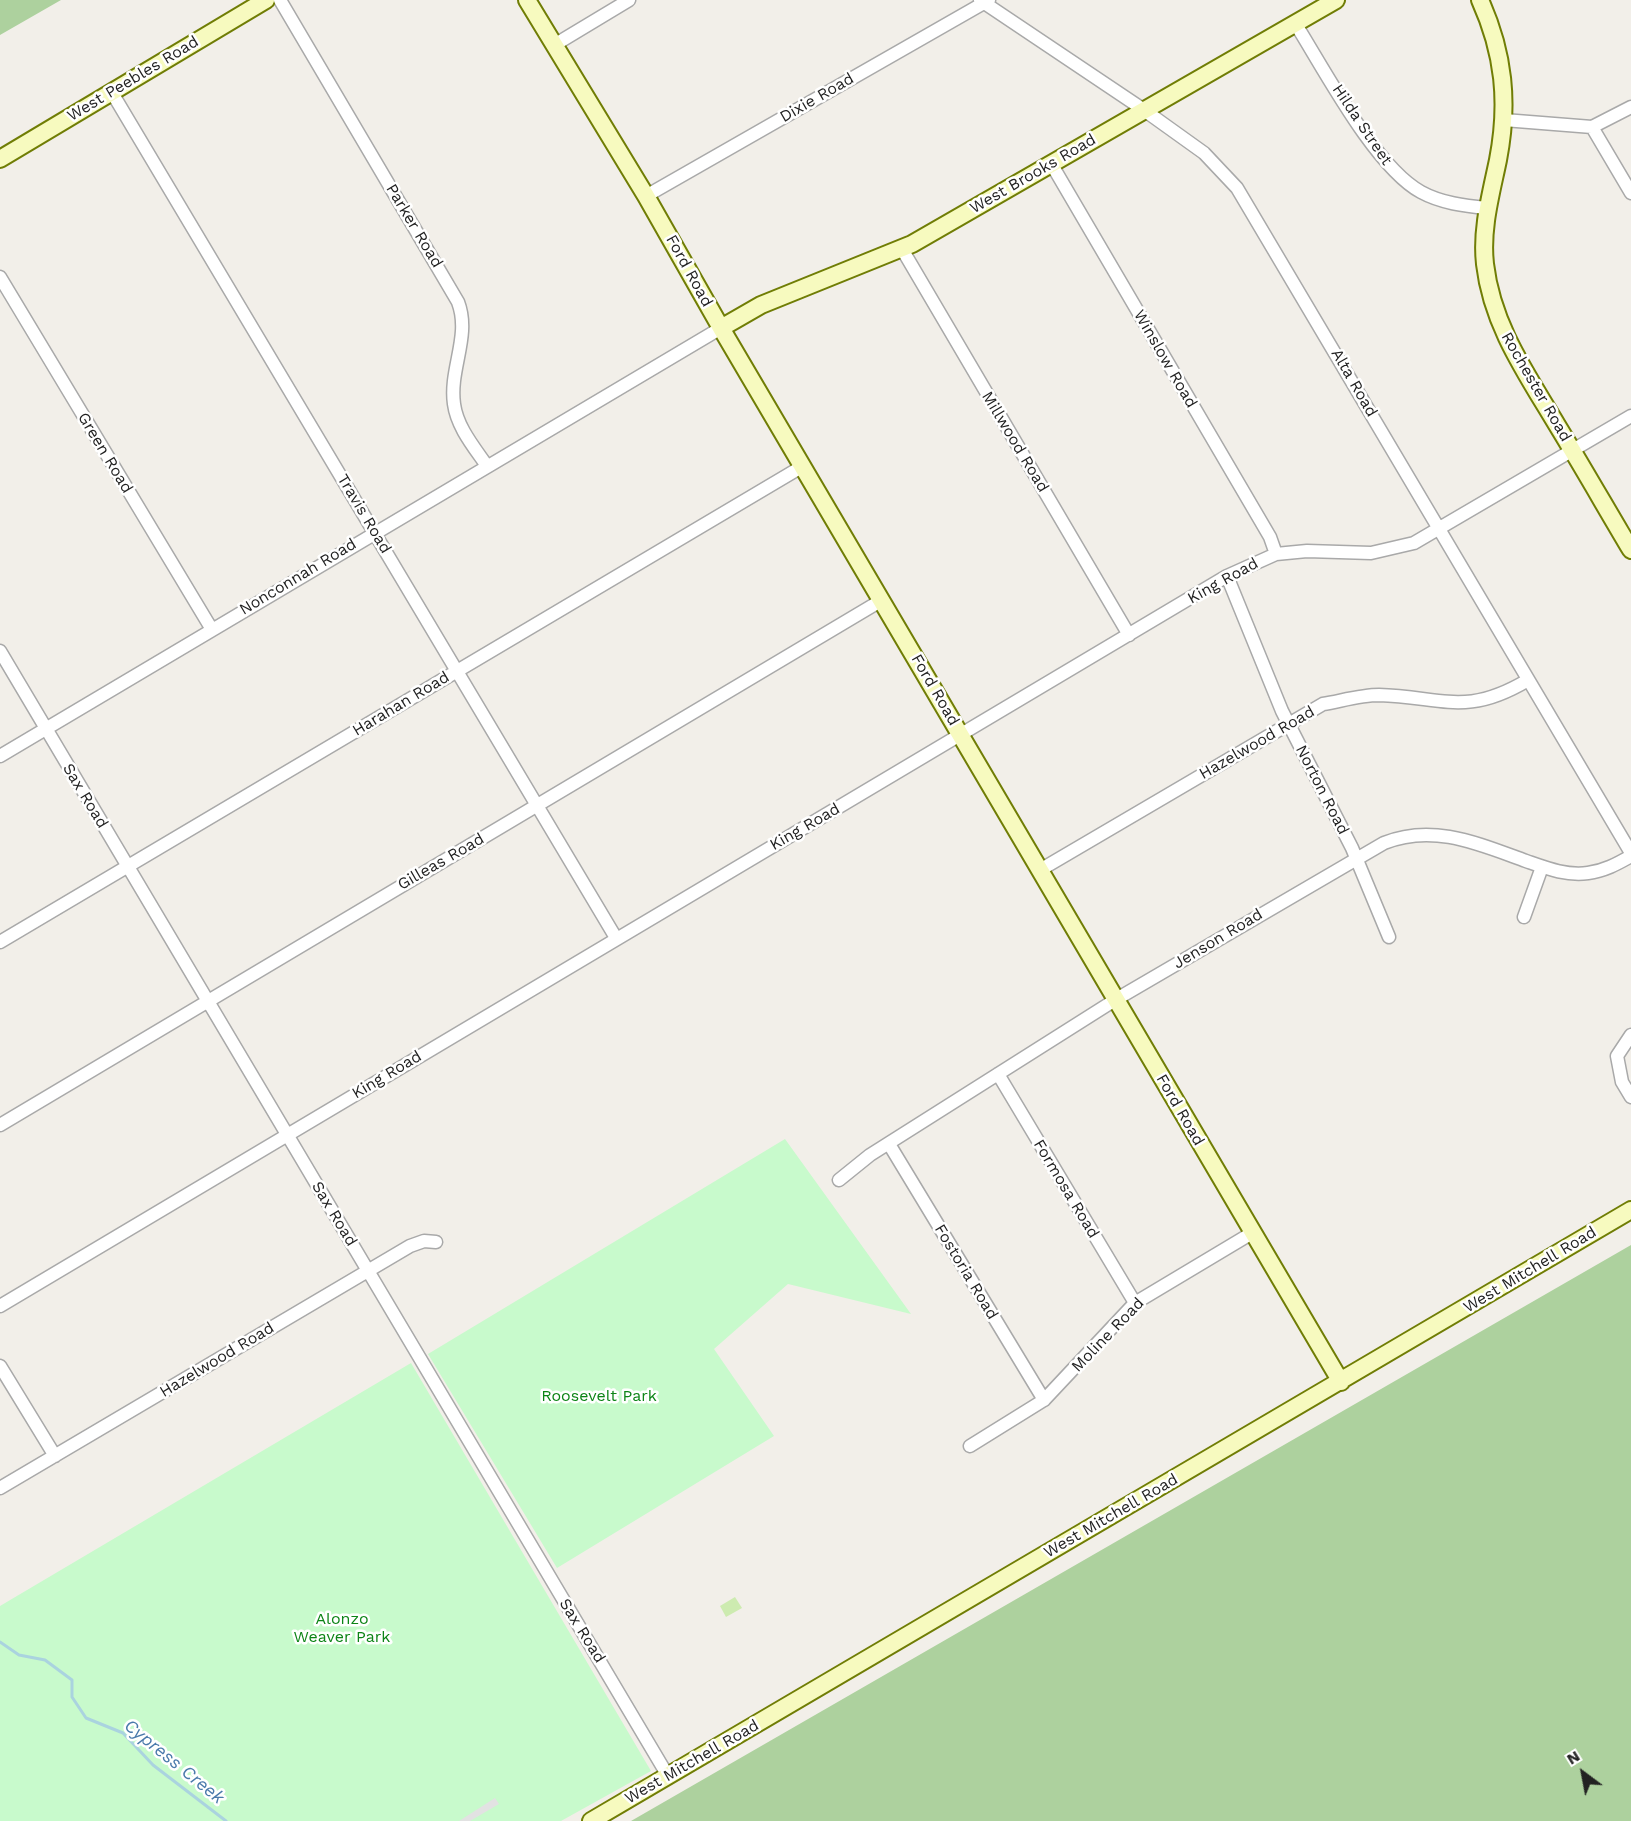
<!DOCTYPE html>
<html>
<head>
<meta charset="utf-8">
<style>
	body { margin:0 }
	#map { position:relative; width:1631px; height:1821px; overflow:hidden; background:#f2efe9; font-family:"Work Sans",sans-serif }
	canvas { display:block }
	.north { position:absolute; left:1553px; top:1743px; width:60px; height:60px; -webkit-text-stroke:4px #fff; paint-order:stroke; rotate:328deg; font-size:16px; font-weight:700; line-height:24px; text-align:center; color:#222 }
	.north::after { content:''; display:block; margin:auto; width:21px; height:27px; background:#222; clip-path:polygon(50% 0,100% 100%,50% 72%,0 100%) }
</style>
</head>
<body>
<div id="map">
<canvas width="1631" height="1821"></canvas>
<div class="north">N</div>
</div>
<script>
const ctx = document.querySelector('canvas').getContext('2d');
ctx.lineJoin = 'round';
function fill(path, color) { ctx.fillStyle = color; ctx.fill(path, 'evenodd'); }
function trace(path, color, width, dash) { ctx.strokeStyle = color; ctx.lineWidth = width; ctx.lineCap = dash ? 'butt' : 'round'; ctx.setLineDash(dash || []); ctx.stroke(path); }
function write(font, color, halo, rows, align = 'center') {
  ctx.font = font + ' "Work Sans",sans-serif'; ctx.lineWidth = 5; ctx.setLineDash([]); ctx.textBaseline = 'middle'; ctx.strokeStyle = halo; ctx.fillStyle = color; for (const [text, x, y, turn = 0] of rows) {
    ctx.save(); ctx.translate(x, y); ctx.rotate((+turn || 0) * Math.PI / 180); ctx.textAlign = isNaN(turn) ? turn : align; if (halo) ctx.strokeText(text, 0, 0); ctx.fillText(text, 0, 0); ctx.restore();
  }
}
const grass = new Path2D(`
	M735,1597L742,1608L726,1617L720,1606Z`);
const forest = new Path2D(`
	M0,0H61L0,35Z
	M1631,1245V1821H631Z`);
const park = new Path2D(`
	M785,1139L911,1314L788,1284L714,1349L774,1436L557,1568L428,1354Z
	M411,1363L651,1771L561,1821H0V1606Z`);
const parking = new Path2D(`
	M495,1798L499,1804L470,1821H459Z`);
const stream = new Path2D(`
	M0,1642L19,1655L45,1660L72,1680V1697L86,1718L123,1733L153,1765L226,1821`);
const street = new Path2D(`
	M280,0L458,302C471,336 449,369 454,404C457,427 474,447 487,466
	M980,0L1144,110L1204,153L1237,188L1631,853
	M1295,23C1324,69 1375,167 1421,192C1441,203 1465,206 1487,208
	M556,44L629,0
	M111,91L616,938
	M1504,120L1592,127L1631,107
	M1592,127L1631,193
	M1052,165L1270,537L1276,554
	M646,196L989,0
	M902,249L1129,635
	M0,277L211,628
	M1227,576L1282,711L1352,848L1389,937
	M0,651L668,1776
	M0,756L721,328
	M1040,870L1323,704C1341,701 1361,695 1379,695C1443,697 1466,717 1528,680
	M1524,917L1542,867
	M0,942L803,466
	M1631,1035L1617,1056L1622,1082L1631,1097
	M998,1074L1135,1303
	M0,1125L882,600
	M889,1144L1044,1400
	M839,1180L870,1155L1115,1000L1384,843C1433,823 1479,844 1526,861C1546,868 1566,876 1588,873C1604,871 1617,864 1631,856
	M0,1306L1227,576L1276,554L1307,551L1371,553L1414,543L1631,416
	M0,1366L55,1456
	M970,1446L1044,1400L1135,1303L1252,1233
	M0,1488L410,1246L424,1241L436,1242`);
const secondary = new Path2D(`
	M527,0L646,196L721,328L1341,1382
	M1480,0C1504,53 1509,103 1498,160C1491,194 1481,229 1485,264C1492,325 1526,373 1557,425C1582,466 1606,508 1631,550
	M0,159L266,0
	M721,328L761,305L912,244L1336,0
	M591,1821L1631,1210`);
const streetNames = [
	["West Peebles Road",133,79,-31],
	["Dixie Road",817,98,-30],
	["Hilda Street",1362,125,56],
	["West Brooks Road",1033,174,-30],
	["Parker Road",414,226,59],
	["Ford Road",689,271,61],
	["Winslow Road",1165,359,60],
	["Alta Road",1354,383,60],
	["Rochester Road",1536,387,60],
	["Millwood Road",1015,442,59],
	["Green Road",105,453,59],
	["Travis Road",364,514,59],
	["Nonconnah Road",298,577,-31],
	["King Road",1223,581,-29],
	["Ford Road",935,690,60],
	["Harahan Road",401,704,-31],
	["Hazelwood Road",1257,743,-30],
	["Norton Road",1322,790,63],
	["Sax Road",85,796,59],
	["King Road",805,827,-30],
	["Gilleas Road",441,862,-30],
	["Jenson Road",1218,939,-31],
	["King Road",387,1075,-31],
	["Ford Road",1180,1110,60],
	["Formosa Road",1066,1189,59],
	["Sax Road",334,1214,59],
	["West Mitchell Road",1530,1270,-31],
	["Fostoria Road",966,1272,59],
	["Moline Road",1108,1335,-46],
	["Hazelwood Road",217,1360,-31],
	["West Mitchell Road",1111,1516,-30],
	["Sax Road",582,1631,58],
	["West Mitchell Road",692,1762,-30]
];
const parkNames = [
	["Roosevelt Park",599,1396],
	["Alonzo",342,1619],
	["Weaver Park",342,1637]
];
const waterNames = [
	["Cypress Creek",174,1762,39]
];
fill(grass, '#cdebb0');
fill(forest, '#add19e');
fill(park, '#c8facc');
fill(parking, '#e2e2e2');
trace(stream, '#aad3df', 3);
trace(street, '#a9a9a9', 15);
trace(secondary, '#707d05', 20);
trace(street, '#fff', 12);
trace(secondary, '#f7fabf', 16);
write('16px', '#222', '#fff', streetNames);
write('16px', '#0c8416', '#fff', parkNames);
write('italic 18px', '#4a7aab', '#fff', waterNames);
</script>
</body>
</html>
